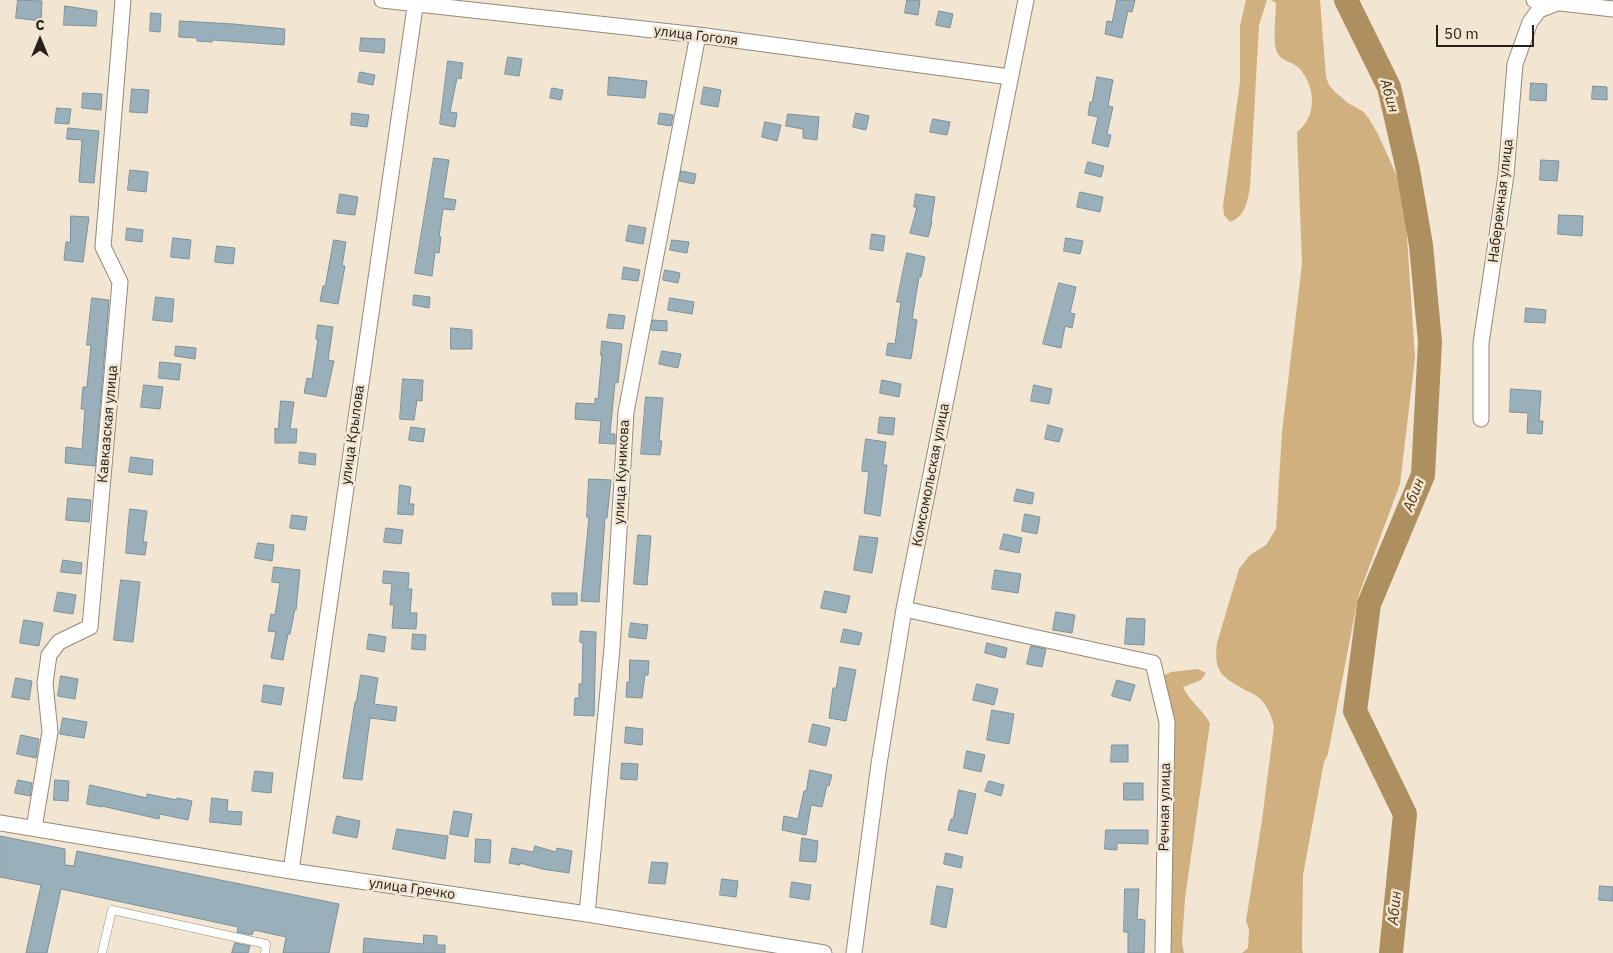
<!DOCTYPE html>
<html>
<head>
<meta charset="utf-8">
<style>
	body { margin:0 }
	#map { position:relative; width:1613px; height:953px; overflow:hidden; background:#f2e6d3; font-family:"IBM Plex Sans",sans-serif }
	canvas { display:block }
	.north { position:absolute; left:15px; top:15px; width:50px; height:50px; -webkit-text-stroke:4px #f2e6d3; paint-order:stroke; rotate:0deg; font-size:14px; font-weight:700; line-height:20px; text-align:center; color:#252019 }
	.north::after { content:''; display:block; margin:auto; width:18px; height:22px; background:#252019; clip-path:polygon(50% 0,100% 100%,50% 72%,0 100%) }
	.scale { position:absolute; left:1436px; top:25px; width:98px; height:22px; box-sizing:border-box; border:2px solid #252019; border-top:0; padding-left:6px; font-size:15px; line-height:18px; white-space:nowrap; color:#252019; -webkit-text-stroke:4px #f2e6d3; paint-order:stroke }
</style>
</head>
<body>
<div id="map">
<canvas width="1613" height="953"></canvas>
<div class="north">С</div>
<div class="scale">50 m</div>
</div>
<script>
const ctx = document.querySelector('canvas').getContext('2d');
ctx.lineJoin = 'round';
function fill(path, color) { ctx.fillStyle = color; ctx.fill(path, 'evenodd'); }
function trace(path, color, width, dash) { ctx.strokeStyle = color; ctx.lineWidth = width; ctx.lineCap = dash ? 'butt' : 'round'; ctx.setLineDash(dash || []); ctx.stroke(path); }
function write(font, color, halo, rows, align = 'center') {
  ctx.font = font + ' "IBM Plex Sans",sans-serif'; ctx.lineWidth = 5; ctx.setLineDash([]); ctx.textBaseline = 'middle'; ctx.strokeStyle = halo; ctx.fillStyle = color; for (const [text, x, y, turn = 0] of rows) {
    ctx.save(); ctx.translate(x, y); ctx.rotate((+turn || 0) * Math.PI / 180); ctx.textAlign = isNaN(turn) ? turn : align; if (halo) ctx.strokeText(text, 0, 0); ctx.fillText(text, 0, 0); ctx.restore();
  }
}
const forest = new Path2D(`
	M1246,0H1267L1259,25L1250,187C1247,202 1246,216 1230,222L1224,215L1223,206L1240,82V26Z
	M1271,0H1320L1326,77L1329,85L1335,92L1348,103L1364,112L1369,119L1378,134L1404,192L1415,358L1400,484L1358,597L1328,754L1324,762L1303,875L1302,949L1303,953H1242L1248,948L1249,929L1246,921L1262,820L1274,726C1272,718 1269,709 1263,702C1259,696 1253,694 1247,691C1223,677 1213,674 1217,643L1239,569L1250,555L1266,545L1276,529L1282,432L1302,264L1297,132C1317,117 1316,88 1300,69C1294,62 1283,62 1278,54C1272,44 1276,15 1276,3Z
	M1198,669L1206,673L1201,680L1183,687C1189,701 1202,709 1210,723L1185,898L1182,943L1184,953H1169L1175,731L1163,676L1171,672Z`);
const river = new Path2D(`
	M1346,0L1389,87L1408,170L1421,245L1430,342L1423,475L1369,604L1355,711L1405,814L1391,953`);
const building = new Path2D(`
	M18,0L42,1L41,21L16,18Z
	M907,0H920L918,15L905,13Z
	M1117,0H1135L1132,12L1128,11L1122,38L1105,34L1107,21L1112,22Z
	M65,6L97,11L96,26L64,25Z
	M939,11L953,14L950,28L936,25Z
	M151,13L161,14L160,32L150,31Z
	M180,21L233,24L285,29L284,45L213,40L212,42L197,41V38L179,37Z
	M361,38L385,39L384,53L360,51Z
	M508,57L522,59L519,76L505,74Z
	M448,61L463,63L461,79L457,78L450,112L457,113L455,127L440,124Z
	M360,72L375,75L373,85L358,82Z
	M609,77L647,81L645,98L608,95Z
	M1097,77L1113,80L1108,106L1113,107L1107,134L1111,135L1108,147L1092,143L1098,117L1088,115L1090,102H1092Z
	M1531,83L1547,84L1546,101L1530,100Z
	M1593,86L1607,87V100L1592,99Z
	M704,87L721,90L718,107L701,104Z
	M552,88L563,90L561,100L550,98Z
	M132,89L149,90L147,113L130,112Z
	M83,93L102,94L101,110L82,108Z
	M57,108L71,109L69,124L55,123Z
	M352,113L369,115L367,127L351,125Z
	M660,113L673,115L671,126L658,124Z
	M856,113L869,116L866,130L853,127Z
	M788,114L819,117L817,140L803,138V129L786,126Z
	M933,119L950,122L947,135L930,132Z
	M765,122L781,125L777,141L762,137Z
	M68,128L99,131L94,183L79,182L82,140L67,139Z
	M434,158L449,160L443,198L456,200L454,210L443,209L439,237H441L439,253L435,252L432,276L415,273Z
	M1541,160L1559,161L1557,181L1540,180Z
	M1088,162L1104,166L1101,177L1085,173Z
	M130,170L148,172L146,192L128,190Z
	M681,171L696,174L694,184L680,181Z
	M1080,192L1103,197L1100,212L1077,207Z
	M340,194L358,197L355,215L337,213Z
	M916,194L935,197L931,222H932L928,237L910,233L917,207H914Z
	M1559,215L1583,216L1582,236L1558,234Z
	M71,216L89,217L83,262L64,260L66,242H70Z
	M629,225L646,228L643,244L626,241Z
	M127,228L143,230L142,242L126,240Z
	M872,234L885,236L883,251L870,249Z
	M173,238L191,240L189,259L171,257Z
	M1066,238L1083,241L1080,254L1064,251Z
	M334,240L346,242L342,266H345L338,304L320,301L323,286H325Z
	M672,240L689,242L687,253L670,250Z
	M217,246L235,248L233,264L215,262Z
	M907,253L925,257L921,277H919L912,319L917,320L911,359L886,355L888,343L895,344L901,302H897Z
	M624,267L640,270L638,281L622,279Z
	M665,270L680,273L678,283L663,280Z
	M1059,283L1076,287L1070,313L1075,314L1072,328L1065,326L1061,348L1043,344Z
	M414,295L430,297L429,308L413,305Z
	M156,297L174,299L172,322L153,320Z
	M92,298L109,300L95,466L65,463L66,447L82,449L85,409H81L83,387H87L91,345H87Z
	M670,298L694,302L692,314L668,310Z
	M1526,308L1546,310L1545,323L1525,322Z
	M609,314L625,316L623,329L607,328Z
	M653,320L667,321V331L651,330Z
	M318,325L333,327L328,360L334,361L326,397L304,393L307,378L312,379L318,339H316Z
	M451,328L472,330V349H451Z
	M602,341L622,344L618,383L615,382L610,434H615V444L599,443L601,421L575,419L576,403L595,404V398L598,399L602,355H601Z
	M176,346L196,348L195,359L175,356Z
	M662,351L681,354L678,368L659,364Z
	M160,362L181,364L179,380L159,378Z
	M403,379L423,380L422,401L417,400L414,420L400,419Z
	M882,380L901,384L899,397L880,393Z
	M144,385L163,387L160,409L141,407Z
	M1034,385L1052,389L1049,404L1031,401Z
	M1511,389L1541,391L1539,421H1543L1542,434L1527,433L1528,413L1510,412Z
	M646,397L663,398L659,441H662L660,455L641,454Z
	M281,401L294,402L290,429H297L296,443H275V428L278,429Z
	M880,417L895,418L893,435L878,433Z
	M1048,425L1063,429L1059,442L1045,439Z
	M411,427L425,429L423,442L409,440Z
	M866,439L886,442L883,465H887L880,516L864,513L869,472L862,471Z
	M300,452L316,454L315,465L299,463Z
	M131,457L153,460L152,475L129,472Z
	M589,479L611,480L607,518H605L599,602L581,601L589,517H587Z
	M400,485L411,487L409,504H414L413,515L398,514Z
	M1017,489L1034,493L1032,504L1014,501Z
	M68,498L91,500L89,522L66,520Z
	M130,509L147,511L143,542H147L145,555L126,553Z
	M1025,514L1040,517L1037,534L1022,531Z
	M292,515L307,517L305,530L290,528Z
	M386,528L403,530L401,544L384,542Z
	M1004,534L1022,538L1019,553L1000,549Z
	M638,535L651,536L647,585L634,584Z
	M860,536L878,538L872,573L854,570Z
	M258,543L274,545L272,561L255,558Z
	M63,560L82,563L81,574L61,572Z
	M274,567L300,570L296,610L295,609L290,634H288L283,660L271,658L276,632L268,631L271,614L275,615L280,583L272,582Z
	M995,570L1021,574L1018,593L992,589Z
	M384,571L409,573L408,589H412L410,613H417L416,629L392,628L394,605H390L392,584L383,583Z
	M121,580L140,582L133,642L114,640Z
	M825,591L850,596L846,613L821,608Z
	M58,592L76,595L73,614L54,611Z
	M552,593H577V605H553Z
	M1056,612L1075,615L1072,633L1053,630Z
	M1127,618L1145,619L1144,645L1125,644Z
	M24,620L43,623L39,646L20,643Z
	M631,623L648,625L646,639L629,637Z
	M844,629L862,633L859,645L841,642Z
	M581,631L596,632L594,716L574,715L575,698H579V684H582L583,643L580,642Z
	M369,634L386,637L384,652L367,649Z
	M413,634L426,635L425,650L412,649Z
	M987,643L1007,648L1005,658L985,653Z
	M1031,646L1046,649L1042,667L1027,664Z
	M630,660L649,661L648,675H645L642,698L626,697L627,682H629Z
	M840,667L856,670L846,721L829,718L833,688H836Z
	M361,675L378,678L374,704L397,707L395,721L370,718L362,780L343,778L355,702H356Z
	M61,676L78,679L75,699L58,696Z
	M16,678L32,681L29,700L12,697Z
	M1117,680L1135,685L1130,701L1112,696Z
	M977,684L998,689L994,705L973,700Z
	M264,685L284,688L281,705L262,702Z
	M992,710L1014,714L1009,744L987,740Z
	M63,718L87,722L84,738L60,734Z
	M813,724L830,728L826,746L809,742Z
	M626,727L643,729L642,745L625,743Z
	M21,735L39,739L36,758L17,754Z
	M1112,745H1128V762H1111Z
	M967,751L985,755L981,772L964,768Z
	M622,763L638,764L637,780L621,779Z
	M810,770L832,775L829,786L827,785L822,807L811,805L806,835L782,830L784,816L798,819L804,791H806Z
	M255,771L273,773L271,793L252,791Z
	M18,780L32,783L30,796L15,793Z
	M55,780L69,781L68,801L54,800Z
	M989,781L1004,785L1001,796L985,791Z
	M1124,783H1143V800H1124Z
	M90,785L147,798V794L177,800V798L192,801L188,820L160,814L159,819L102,806V807L87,804Z
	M959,790L976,794L967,834L948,830L951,819H953Z
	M212,798L228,800L227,811L242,812L241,825L210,822Z
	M454,811L472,814L468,837L450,834Z
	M337,816L360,821L357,838L333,833Z
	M397,829L448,836L445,859L393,849Z
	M1106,830H1148V844L1117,843V850L1105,849Z
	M0,836L65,849V865L74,866L77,851L339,904L329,953H283L286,937L254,930L252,935L237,932L238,927L61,889L47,953H26L41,885L0,877Z
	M802,838L818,841L816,862L800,861Z
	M476,839L491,840L490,863L475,862Z
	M535,846L556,852L557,848L572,851L569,873L542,869L520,863V865L509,863L512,848L533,852Z
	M946,853L963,857L961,868L944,864Z
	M652,862L668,863L665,884L649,883Z
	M722,879L738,881L736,897L720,895Z
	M792,882L811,885L809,900L790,897Z
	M937,886L953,889L946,928L931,924Z
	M1600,886L1613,887V901L1599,900Z
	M1125,889H1139L1137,919L1145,920L1144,953H1128V932H1124Z
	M424,935L437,936V945H445V953H363L364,938L423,944Z
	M235,943L250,946L248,953H232Z`);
const lane = new Path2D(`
	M102,953L112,910L266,944L265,953`);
const street = new Path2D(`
	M382,0L698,35L1010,77
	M1534,0L1613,9
	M1481,419V343L1506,175L1515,64L1530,22L1539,10L1557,3
	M904,609L1153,663L1167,722L1163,953
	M0,823L291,871L587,914L824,953
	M34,828L50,732L45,683L49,655L59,642L90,627L120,282L103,247L123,0
	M291,871L416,0
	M587,914L612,648L626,412L698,35
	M854,953L879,764L904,609L1026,0`);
const streetNames = [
	["улица Гоголя",696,36,7],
	["Набережная улица",1501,201,-83],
	["Кавказская улица",108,424,-85],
	["улица Крылова",353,435,-82],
	["улица Куникова",622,472,-87],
	["Комсомольская улица",931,475,-79],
	["Речная улица",1165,807,-89],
	["улица Гречко",412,889,8]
];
const waterNames = [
	["Абин",1389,96,74],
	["Абин",1414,495,-69],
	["Абин",1395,908,-84]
];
fill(forest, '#cfb07e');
trace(river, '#ae8f5f', 24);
fill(building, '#99afb9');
trace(building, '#7c919b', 1);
trace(lane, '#948978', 9);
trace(street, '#948978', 17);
trace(lane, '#fff', 8);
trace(street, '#fff', 15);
write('14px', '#252019', '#f2e6d3', streetNames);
write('italic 15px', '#4f3811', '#f2e6d3', waterNames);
</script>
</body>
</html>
